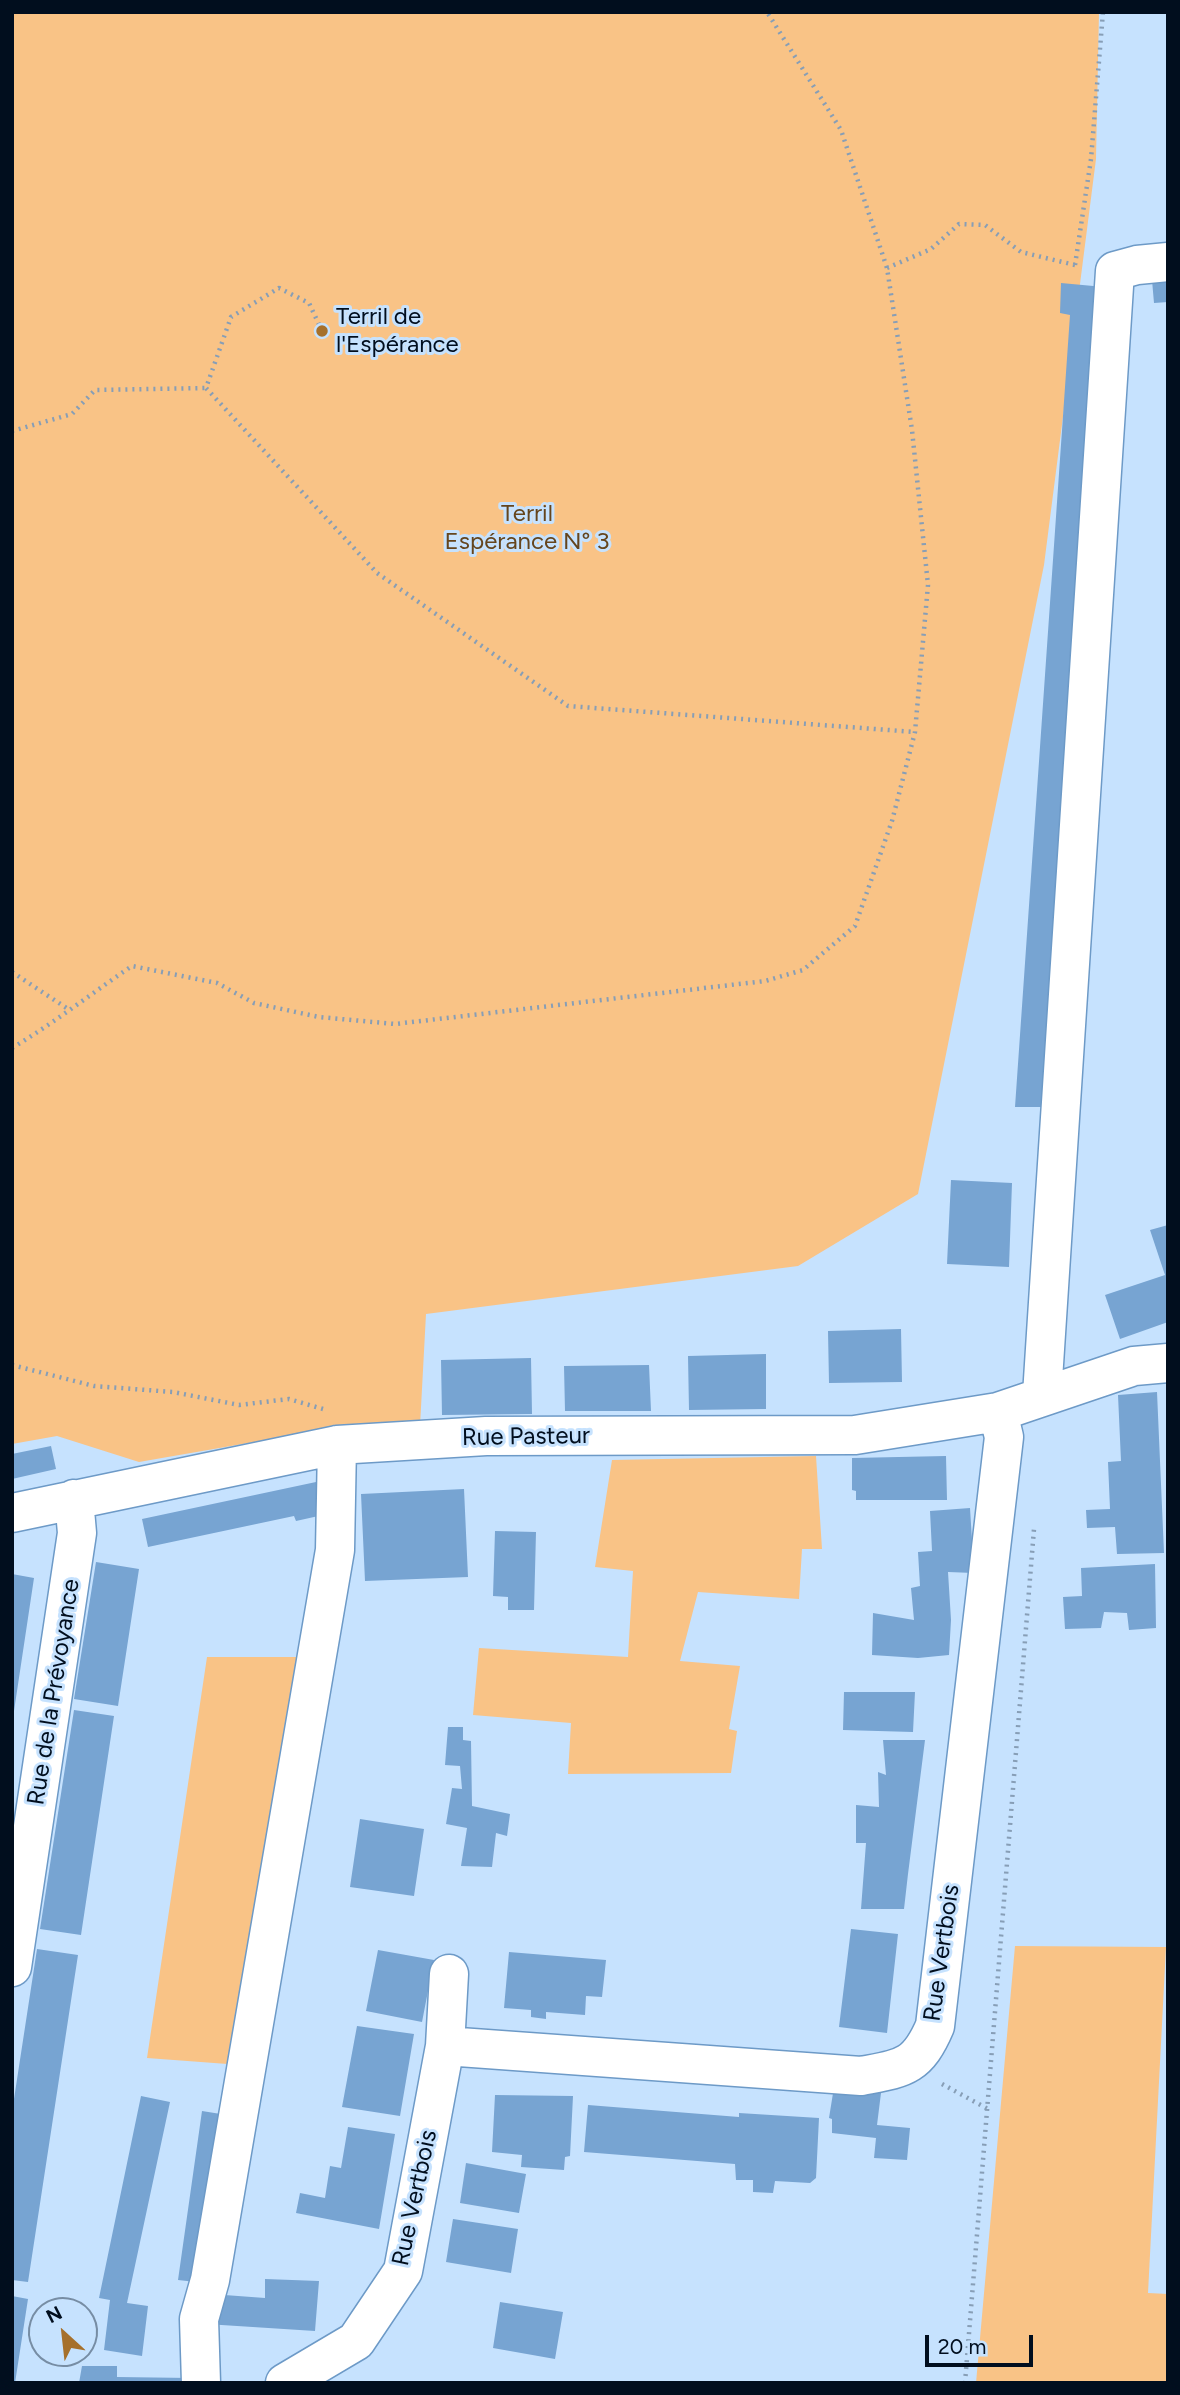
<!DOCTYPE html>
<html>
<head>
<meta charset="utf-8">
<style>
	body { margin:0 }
	#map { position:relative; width:1180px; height:2395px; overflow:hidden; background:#c6e2fe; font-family:Figtree,sans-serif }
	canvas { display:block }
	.frame { position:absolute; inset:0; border:14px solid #010e1e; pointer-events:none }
	.north { position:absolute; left:28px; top:2297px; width:70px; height:70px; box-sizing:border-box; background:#c6e2fe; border:2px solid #778da4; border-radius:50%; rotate:333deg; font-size:19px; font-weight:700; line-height:28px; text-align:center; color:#010e1e }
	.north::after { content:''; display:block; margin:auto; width:24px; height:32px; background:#a6702b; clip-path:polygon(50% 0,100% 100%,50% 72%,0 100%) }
	.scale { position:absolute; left:925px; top:2335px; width:108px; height:32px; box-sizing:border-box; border:4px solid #010e1e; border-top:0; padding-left:9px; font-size:21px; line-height:24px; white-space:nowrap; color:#010e1e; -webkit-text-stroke:5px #c6e2fe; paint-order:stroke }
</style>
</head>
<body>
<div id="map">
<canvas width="1180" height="2395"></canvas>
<div class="frame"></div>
<div class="north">N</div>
<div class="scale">20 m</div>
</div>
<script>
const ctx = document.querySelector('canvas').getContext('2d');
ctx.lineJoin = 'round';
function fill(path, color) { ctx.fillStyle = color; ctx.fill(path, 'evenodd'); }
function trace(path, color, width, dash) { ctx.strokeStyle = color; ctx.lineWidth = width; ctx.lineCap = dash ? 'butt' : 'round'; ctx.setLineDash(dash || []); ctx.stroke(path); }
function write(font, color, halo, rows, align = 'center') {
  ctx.font = font + ' Figtree,sans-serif'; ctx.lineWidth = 6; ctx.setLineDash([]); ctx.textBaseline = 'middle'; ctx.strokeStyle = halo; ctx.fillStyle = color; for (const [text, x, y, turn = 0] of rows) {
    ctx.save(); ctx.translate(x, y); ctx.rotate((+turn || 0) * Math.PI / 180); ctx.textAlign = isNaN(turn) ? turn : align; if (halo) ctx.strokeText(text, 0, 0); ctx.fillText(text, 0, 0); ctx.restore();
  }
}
const green = new Path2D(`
	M12,12H1099L1096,159L1044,565L918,1194L798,1266L426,1314L420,1426L300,1434L139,1462L57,1436L12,1444Z
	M816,1456L822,1549H802L799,1599L698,1592L680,1661L740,1666L729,1729L737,1731L731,1773L568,1774L571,1723L473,1715L479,1648L628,1657L633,1571L595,1567L612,1460Z
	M207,1657H312L241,2065L147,2058Z
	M1015,1946L1166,1947L1148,2293L1168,2294V2383H976Z`);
const building = new Path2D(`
	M1168,279V302L1154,303L1152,280Z
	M1061,283L1104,287L1044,1107H1015L1070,315L1060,313Z
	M951,1180L1012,1183L1009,1267L947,1264Z
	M1168,1225V1322L1120,1339L1105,1295L1165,1275L1150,1230Z
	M901,1329L902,1382L829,1383L828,1331Z
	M766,1354V1409L689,1410L688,1356Z
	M531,1358L532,1414L442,1415L441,1360Z
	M649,1365L651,1411H565L564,1366Z
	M1157,1392L1164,1553L1117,1554L1115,1527L1087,1528L1086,1510L1110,1509L1108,1462L1121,1461L1118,1395Z
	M51,1446L56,1469L12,1479V1454Z
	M946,1456L947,1500H856V1491L852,1490V1458Z
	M316,1482L323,1515L296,1521L294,1516L148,1547L142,1519Z
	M464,1489L468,1577L365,1581L361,1494Z
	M970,1508L974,1573L948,1572L951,1620L949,1655L918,1658L872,1655L873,1613L914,1620L911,1588L920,1586L918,1552L932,1551L930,1511Z
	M495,1531L536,1532L534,1610H508V1597L493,1596Z
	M96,1562L139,1569L118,1706L74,1699Z
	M1155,1564L1156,1628L1129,1630L1127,1613L1104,1612L1101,1628L1065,1629L1063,1597L1082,1596L1081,1568Z
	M12,1574L34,1578L14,1711H12Z
	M844,1692H915L913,1732L843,1730Z
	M74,1710L114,1716L81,1935L40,1929Z
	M448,1727H463V1740L471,1741L472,1806L510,1814L507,1836L496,1833L492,1867L461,1866L467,1828L446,1824L452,1788L462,1789L460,1766L445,1765Z
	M883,1740H925L908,1874L904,1909H861L866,1843H856V1805L879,1807L878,1772L886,1775Z
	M360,1819L424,1829L414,1896L350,1887Z
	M851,1929L898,1934L887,2033L839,2027Z
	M37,1949L78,1955L28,2282L12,2280V2112Z
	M378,1950L434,1960L422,2022L366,2011Z
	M509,1952L606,1960L602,1997L586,1996L585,2015L546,2012V2019L531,2017V2010L504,2008Z
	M357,2026L414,2034L400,2116L342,2107Z
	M834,2087L881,2093L877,2125L910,2128L907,2160L874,2158L876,2138L832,2133V2119L829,2118Z
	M495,2095L573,2096L570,2156L565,2157L564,2170L521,2167L522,2155L492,2152Z
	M141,2096L170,2102L127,2303L148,2306L142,2356L104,2350L110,2300L99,2298Z
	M588,2105L739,2117V2113L819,2118L816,2178L810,2183L775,2181L773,2193L753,2192V2180H736L735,2164L584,2152Z
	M202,2111L227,2115L205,2283L178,2280Z
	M348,2127L395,2134L379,2229L296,2213L300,2193L325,2198L330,2166L341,2168Z
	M466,2163L526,2174L519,2213L460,2203Z
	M453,2219L518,2229L511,2273L446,2262Z
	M265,2279L319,2281L315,2331L206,2324L211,2294L265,2298Z
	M12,2296L28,2299L15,2383H12Z
	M500,2302L563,2312L555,2359L493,2348Z
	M82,2366H117V2377L191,2378V2383H79Z`);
const path = new Path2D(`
	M1075,265L1091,159L1103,12
	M887,268L931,249L959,224L985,225L1021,252L1075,265
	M322,331L309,303L279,288L231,317L206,388L377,573L568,706L915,732
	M12,431L72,414L95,390L206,388
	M12,972L68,1009
	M12,1048C54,1023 92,993 132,966L217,983L254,1003L319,1017L395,1024L765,981L803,970L855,926L892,821L915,732L928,585L912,430L887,268L841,130L767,12
	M12,1365L94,1386L173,1392L239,1405L289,1399L323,1409
	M942,2084L988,2109
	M965,2383L1034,1529`);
const minor = new Path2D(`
	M1042,1395L1115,271L1137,265L1168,262
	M12,1513L337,1445L486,1436L855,1435L998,1412L1134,1366L1168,1363
	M12,1967L77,1533L74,1499
	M445,2046L861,2076C903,2068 917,2068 935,2026L1004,1437L998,1412
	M201,2383L199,2319L210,2280L335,1550L337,1445
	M285,2383L356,2341L403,2271L445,2046L449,1974`);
const markers = [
	[322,331,7,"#a6702b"]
];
const poiNames = [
	["Terril de",336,317],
	["l'Espérance",336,345]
];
const parkNames = [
	["Terril",527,514],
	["Espérance N° 3",527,542]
];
const streetNames = [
	["Rue Pasteur",526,1437,-1],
	["Rue de la Prévoyance",54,1692,-81],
	["Rue Vertbois",942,1953,-82],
	["Rue Vertbois",415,2198,-78]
];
fill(green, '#f9c386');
fill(building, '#77a4d2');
trace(minor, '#6d9ac7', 41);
trace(path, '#879eb6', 4.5, [2, 5]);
trace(minor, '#fff', 38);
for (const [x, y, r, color] of markers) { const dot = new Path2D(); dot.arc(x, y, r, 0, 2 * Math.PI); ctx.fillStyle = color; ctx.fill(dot); trace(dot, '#c6e2fe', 2.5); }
write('24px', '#010e1e', '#c6e2fe', poiNames, 'left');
write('24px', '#65451d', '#c6e2fe', parkNames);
write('24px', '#010e1e', '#c6e2fe', streetNames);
</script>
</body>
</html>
